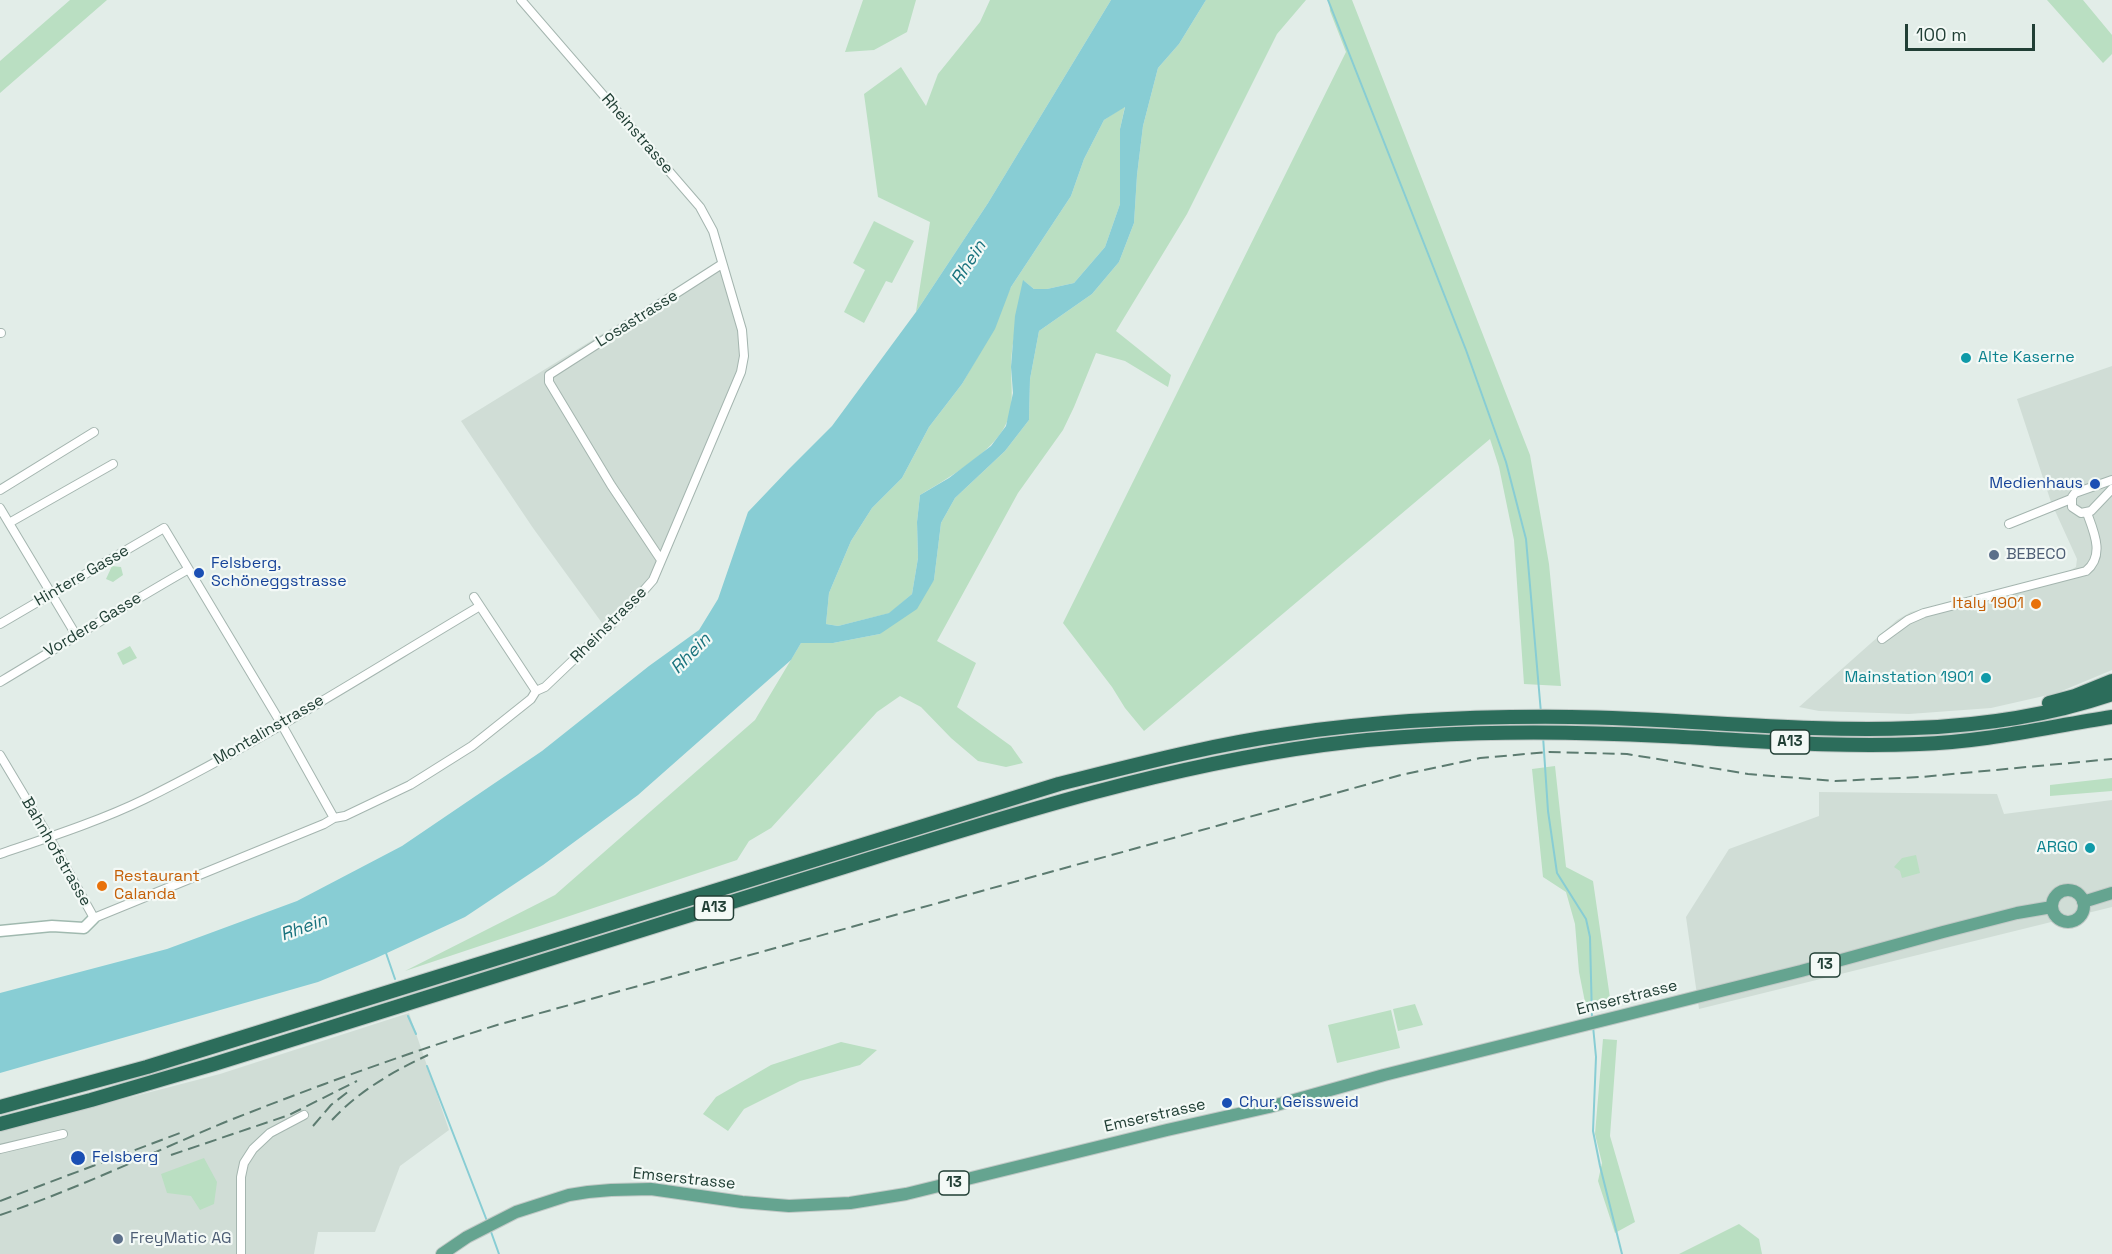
<!DOCTYPE html>
<html>
<head>
<meta charset="utf-8">
<style>
	body { margin:0 }
	#map { position:relative; width:2112px; height:1254px; overflow:hidden; background:#e2ede8; font-family:"Space Grotesk",sans-serif }
	canvas { display:block }
	.scale { position:absolute; left:1905px; top:24px; width:130px; height:27px; box-sizing:border-box; border:3px solid #213f35; border-top:0; padding-left:8px; font-size:18px; line-height:21px; white-space:nowrap; color:#213f35; -webkit-text-stroke:4px #f3f9f6; paint-order:stroke }
</style>
</head>
<body>
<div id="map">
<canvas width="2112" height="1254"></canvas>
<div class="scale">100 m</div>
</div>
<script>
const ctx = document.querySelector('canvas').getContext('2d');
ctx.lineJoin = 'round';
function fill(path, color) { ctx.fillStyle = color; ctx.fill(path, 'evenodd'); }
function trace(path, color, width, dash) { ctx.strokeStyle = color; ctx.lineWidth = width; ctx.lineCap = dash ? 'butt' : 'round'; ctx.setLineDash(dash || []); ctx.stroke(path); }
function write(font, color, halo, rows, align = 'center') {
  ctx.font = font + ' "Space Grotesk",sans-serif'; ctx.lineWidth = 4.5; ctx.setLineDash([]); ctx.textBaseline = 'middle'; ctx.strokeStyle = halo; ctx.fillStyle = color; for (const [text, x, y, turn = 0] of rows) {
    ctx.save(); ctx.translate(x, y); ctx.rotate((+turn || 0) * Math.PI / 180); ctx.textAlign = isNaN(turn) ? turn : align; if (halo) ctx.strokeText(text, 0, 0); ctx.fillText(text, 0, 0); ctx.restore();
  }
}
const built = new Path2D(`
	M724,259L748,340L747,364L652,589L610,634L533,528L461,421Z
	M2112,366V670L2057,693L1991,708L1909,714L1819,711L1799,707L1897,620L1911,612L2069,571L2076,567L2077,559L2051,502L2017,399Z
	M1819,792L1997,794L2004,814L2112,800V907L1699,1009L1686,917L1729,849L1819,816Z
	M409,1013L449,1130L400,1166L375,1232H318L314,1254H0V1131L220,1074Z`);
const green = new Path2D(`
	M70,0H107L0,93V61Z
	M863,0H916L907,32L874,50L845,52Z
	M990,0H1111L988,203L916,312L930,222L878,197L864,94L901,67L926,106L938,74L980,22Z
	M1206,0H1306L1277,34L1187,214L1116,331L1171,375L1168,387L1125,361L1096,353L1074,407L1063,430L1018,493L937,641L976,663L957,707L1011,746L1023,763L1006,767L978,761L951,738L921,707L900,696L877,712L771,828L749,841L737,860L405,971L555,895L755,720L801,643H833L880,634L934,580L941,523L955,498L1005,451L1029,420L1030,379L1039,331L1092,294L1119,262L1134,223L1137,175L1143,126L1158,68L1179,44Z
	M1329,0H1352L1530,455L1549,564L1561,686L1524,684L1514,540L1499,467L1490,439L1144,731L1125,708L1112,687L1063,623L1346,52L1330,11Z
	M2047,0H2083L2112,35V54L2103,63Z
	M1125,106L1120,129V204L1105,247L1074,283L1047,289H1034L1024,281C1020,307 1011,342 1011,368C1011,387 1015,408 1005,426C992,453 945,480 920,495L917,522L918,558L912,594L890,613L838,626L826,624L829,593L851,541L872,508L902,478L929,427L962,384L977,358L1011,287L1071,196L1084,159L1104,120Z
	M874,221L914,241L892,283L886,281L864,323L844,312L865,270L853,263Z
	M112,566L121,567L123,575L113,582L106,579Z
	M130,646L137,658L123,665L117,653Z
	M1555,766L1566,867L1593,881L1610,998L1586,1007L1579,972L1575,924L1566,892L1543,877L1532,769Z
	M2112,778V791L2050,796V785Z
	M1916,855L1920,873L1902,878L1900,871L1894,867L1902,858Z
	M1415,1004L1423,1025L1398,1031L1393,1009Z
	M1391,1010L1400,1048L1337,1063L1328,1025Z
	M1603,1039L1617,1040L1610,1136L1635,1222L1615,1233L1598,1181L1602,1163L1595,1134Z
	M841,1042L877,1050L860,1065L800,1081L744,1109L728,1131L703,1114L716,1097L771,1065Z
	M204,1158L217,1182L214,1204L200,1210L191,1196L167,1193L161,1174Z
	M1739,1224L1759,1239L1762,1254H1679Z`);
const water = new Path2D(`
	M1111,0H1206L1179,44L1158,68L1143,126L1137,175L1134,223L1119,262L1092,294L1039,331L1030,379L1029,420L1005,451L955,498L941,523L934,580L917,609L880,634L833,643H801L791,660L638,795L543,865L465,917L374,959L318,982L0,1073V993L167,949L297,901L402,846L542,751L649,666L699,630L718,599L748,512L788,470L832,426L916,312L988,203ZM1125,107L1120,129V204L1105,247L1074,283L1047,289H1034L1023,280L1015,316L1011,367L1013,393L1006,426L991,446L949,478L920,495L917,522L918,558L912,594L889,613L838,626L826,624L829,593L851,541L872,508L902,478L929,427L962,384L995,329L1011,287L1071,196L1084,159L1104,120Z`);
const stream = new Path2D(`
	M1328,0L1466,350L1506,462L1526,539L1541,713
	M1543,736L1548,811L1557,873L1586,919L1590,937L1592,1018
	M386,953L395,979
	M408,1016L416,1034
	M1593,1026L1596,1057L1593,1131L1600,1166L1622,1254
	M427,1066L487,1221
	M490,1229L499,1254`);
const street = new Path2D(`
	M0,333H1
	M2112,480L2075,493L2072,497V507L2081,513L2091,511L2112,489
	M0,490L94,432
	M0,508L76,635
	M9,523L113,464
	M2009,524L2071,499
	M661,560L611,485L549,382V375L722,264
	M474,597L536,691
	M0,624L164,528L282,725L334,818
	M1882,639L1908,620L1924,613L2086,571C2105,556 2094,532 2087,513
	M0,682C62,645 124,606 187,570
	M0,755L49,837L94,918L324,824L334,818L345,816L410,785L445,763L472,746L531,699L536,691L545,687L630,606L653,580L741,372L744,356L742,330L713,231L700,207L521,0
	M0,854C47,838 100,821 145,799C260,742 369,672 480,606
	M0,1149L63,1134
	M241,1254V1177L244,1163L253,1149L270,1133L304,1115`);
const secondary = new Path2D(`
	M0,931L52,926L84,928L94,918`);
const primary = new Path2D(`
	M2052 906a16 16 0 1 1 32 0a16 16 0 1 1-32 0Z
	M2083,902L2112,893
	M442,1254L467,1237L516,1212L569,1195L588,1192L611,1190L651,1189L742,1202L789,1206L850,1203L906,1194L1167,1130L1269,1107L1384,1075L1801,971L1943,932L2017,913L2052,907`);
const highway = new Path2D(`
	M2049,703L2075,696L2112,681
	M0,1107L147,1067L1059,784C1135,765 1210,745 1288,734C1382,720 1476,716 1571,717C1751,719 1937,754 2112,694
	M0,1124L91,1100L214,1064C410,1003 606,941 802,880C974,827 1144,769 1323,745C1436,730 1551,730 1664,736C1749,740 1834,748 1919,744C1984,742 2047,727 2112,717`);
const rail = new Path2D(`
	M332,1120C359,1091 392,1072 428,1055
	M313,1126L331,1105L349,1091
	M171,1155L289,1115L357,1081
	M0,1201L180,1133
	M0,1215C77,1189 149,1154 223,1123C313,1087 405,1054 497,1025L1401,775L1480,758L1549,752L1627,754L1748,774L1835,781L1921,777L2112,759`);
const markers = [
	[1966,358,6,"#0f9aa8"],
	[2095,484,6,"#1a4fb4"],
	[1994,555,6,"#5c6f8a"],
	[199,573,6,"#1a4fb4"],
	[2036,604,6,"#e8710a"],
	[1986,678,6,"#0f9aa8"],
	[2090,848,6,"#0f9aa8"],
	[102,886,6,"#e8710a"],
	[1227,1103,6,"#1a4fb4"],
	[78,1158,8,"#1a4fb4"],
	[118,1239,6,"#5c6f8a"]
];
const shields = [
	[1790,742,39],
	[714,908,39],
	[1825,965,30],
	[954,1183,30]
];
const shieldNames = [
	["A13",1790,742],
	["A13",714,908],
	["13",1825,965],
	["13",954,1183]
];
const streetNames = [
	["Rheinstrasse",637,134,49],
	["Losastrasse",637,319,-32],
	["Hintere Gasse",82,576,-30],
	["Vordere Gasse",93,625,-31],
	["Rheinstrasse",609,625,-45],
	["Montalinstrasse",269,730,-30],
	["Bahnhofstrasse",56,852,60],
	["Emserstrasse",1627,998,-14],
	["Emserstrasse",1155,1116,-13],
	["Emserstrasse",684,1179,6]
];
const cultureNames = [
	["Alte Kaserne",1978,358,"left"],
	["Mainstation 1901",1974,678],
	["ARGO",2078,848]
];
const transitNames = [
	["Medienhaus",2083,484,"right"],
	["Felsberg,",211,564],
	["Schöneggstrasse",211,582],
	["Chur, Geissweid",1239,1103],
	["Felsberg",92,1158]
];
const serviceNames = [
	["BEBECO",2006,555],
	["FreyMatic AG",130,1239]
];
const foodNames = [
	["Italy 1901",2024,604],
	["Restaurant",114,877,"left"],
	["Calanda",114,895,"left"]
];
const waterNames = [
	["Rhein",969,263,-57],
	["Rhein",691,654,-46],
	["Rhein",304,928,-20]
];
fill(built, '#d0ddd6');
fill(green, '#badfc2');
fill(water, '#88cdd4');
trace(stream, '#88cdd4', 2);
trace(street, '#a4b5af', 10);
trace(secondary, '#a0b9af', 13);
trace(primary, '#c1c9c6', 14);
trace(highway, '#c1c9c6', 16);
trace(street, '#fff', 8);
trace(secondary, '#fff', 10);
trace(primary, '#65a490', 12);
trace(highway, '#2c6d5b', 14);
trace(rail, '#5c7b70', 2, [12, 6]);
for (const [x, y, r, color] of markers) { const dot = new Path2D(); dot.arc(x, y, r, 0, 2 * Math.PI); ctx.fillStyle = color; ctx.fill(dot); trace(dot, '#f3f9f6', 2); }
for (const [x, y, w] of shields) { const box = new Path2D(); box.roundRect(x - w / 2, y - 12, w, 24, 4.5); ctx.fillStyle = '#f3f9f6'; ctx.fill(box); trace(box, '#213f35', 1.5); }
write('bold 15px', '#213f35', null, shieldNames);
write('16px', '#213f35', '#f3f9f6', streetNames);
write('16px', '#0d838f', '#f3f9f6', cultureNames, 'right');
write('16px', '#164399', '#f3f9f6', transitNames, 'left');
write('16px', '#4e5e75', '#f3f9f6', serviceNames, 'left');
write('16px', '#c56008', '#f3f9f6', foodNames, 'right');
write('italic 18px', '#19737e', '#f3f9f6', waterNames);
</script>
</body>
</html>
